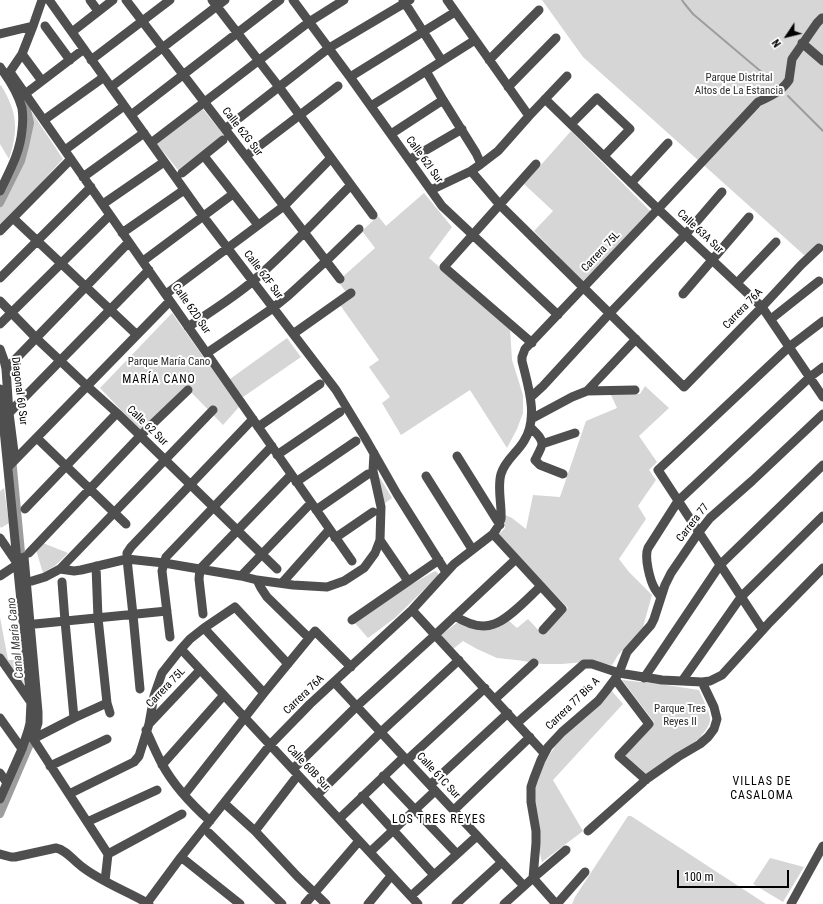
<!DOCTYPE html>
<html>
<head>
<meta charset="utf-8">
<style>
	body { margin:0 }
	#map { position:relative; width:823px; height:904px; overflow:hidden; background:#fff; font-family:"Roboto Condensed",sans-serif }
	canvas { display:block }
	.north { position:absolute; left:767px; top:16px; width:40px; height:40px; -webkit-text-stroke:3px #fff; paint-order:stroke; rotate:235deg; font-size:11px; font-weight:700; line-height:16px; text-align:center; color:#000 }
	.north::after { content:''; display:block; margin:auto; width:14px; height:18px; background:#000; clip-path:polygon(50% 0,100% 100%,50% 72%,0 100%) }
	.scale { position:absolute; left:677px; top:870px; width:112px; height:18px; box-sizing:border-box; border:2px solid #000; border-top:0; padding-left:5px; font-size:12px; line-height:14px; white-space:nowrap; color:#000; -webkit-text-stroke:3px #fff; paint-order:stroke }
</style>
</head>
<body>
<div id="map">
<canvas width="823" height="904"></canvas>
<div class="north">N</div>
<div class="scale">100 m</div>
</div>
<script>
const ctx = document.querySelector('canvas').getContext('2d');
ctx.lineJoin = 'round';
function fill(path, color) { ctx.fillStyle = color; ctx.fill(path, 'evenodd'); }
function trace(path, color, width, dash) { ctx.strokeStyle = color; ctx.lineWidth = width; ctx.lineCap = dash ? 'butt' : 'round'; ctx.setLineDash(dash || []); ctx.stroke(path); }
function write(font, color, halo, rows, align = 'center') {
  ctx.font = font + ' "Roboto Condensed",sans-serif'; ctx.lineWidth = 4; ctx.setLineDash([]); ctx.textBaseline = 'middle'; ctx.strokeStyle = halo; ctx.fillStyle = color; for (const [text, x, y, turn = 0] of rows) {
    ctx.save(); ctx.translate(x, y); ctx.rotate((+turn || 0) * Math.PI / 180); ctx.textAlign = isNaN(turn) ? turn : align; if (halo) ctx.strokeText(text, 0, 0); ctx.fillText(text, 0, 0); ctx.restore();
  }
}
const green = new Path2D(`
	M542,0H823V249L804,255L583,57Z
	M1,85C17,112 19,129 9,159L0,144V86Z
	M25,102L63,159L0,227V203L21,161L25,146L30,123Z
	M202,108L224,135L179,171L157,144Z
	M571,131L651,212L583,281L534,231L553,211L524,184Z
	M424,193L452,227L429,258L510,328L512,360L523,395V413L517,429L507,448L470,390L401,435L382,403L390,397L369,367L379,360L338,302L348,295L338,281L375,248L362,231L378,216L386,226Z
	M172,313L239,407L223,425L186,387L141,431L100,388Z
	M287,338L301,357L243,397L230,379Z
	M645,386L669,408L639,436L657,462L649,470L656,480L638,506L646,519L619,559L629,572L652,595L643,627L635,637L618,655L614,662L612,665L596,662H584L562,664H543L516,660L497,658L477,649L463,641L453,649L441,635L458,622L488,629L500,627L508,620L517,628L528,619L542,634L568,608L498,535L505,528V515L512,518L526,529L533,495L560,497L586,421L617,408L611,395L624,394H640Z
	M377,473L392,498L384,504Z
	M4,488L9,523L1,528L0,526V491Z
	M43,543L68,553L56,565L43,573L36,550Z
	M435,571L438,573V576L395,618L368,638L354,622L386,599Z
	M0,617L8,660H22L24,689L0,655Z
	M622,680L660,684L699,690C702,698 711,714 710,721C709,727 703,733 700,738L645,777L625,755L654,722Z
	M611,690L623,704L553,780L583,831L542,862L540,853V842L534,803L535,783L544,763L556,745L566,733Z
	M628,816H631L766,904H572L575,897Z
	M770,858L804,867L783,902L753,884Z`);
const stream = new Path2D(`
	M682,0L684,3L693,14L771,80
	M788,96L823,131`);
const canal = new Path2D(`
	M0,203L21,161L25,146L30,123L25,102
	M12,458L22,563
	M0,814L30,744L32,732`);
const minor = new Path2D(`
	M49,0L203,216L336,390L364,436L397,494L446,572
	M90,0L98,11
	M126,0L340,279
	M212,0L279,87L373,215
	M293,0L350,77L442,206L558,315
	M403,0L442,61
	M447,0L529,116
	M45,26L70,60
	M72,32L113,0
	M0,34L33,26
	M802,43L823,61
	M22,54L42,81
	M91,60L170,0
	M489,60L539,10
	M0,67C9,79 18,93 22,108C23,115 23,122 22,130C20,153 10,170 0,191
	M426,71L443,100L476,153L481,164
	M10,72L352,561
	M7,76L22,54L33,26L42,0
	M350,77L455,12
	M111,87L225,0
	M508,87L556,38
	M25,94L84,49
	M545,99L658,209L762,307L823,397
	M371,106L475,40
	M131,115L280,0
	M44,120L104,77
	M571,124L597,98L630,129L604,156
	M225,129L329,48L410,0
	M391,134L443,100
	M151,143L309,22L344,0
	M65,150L124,106
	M204,156L258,225
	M246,156L338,86
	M409,160L462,129
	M471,171L500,205L684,387L762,307L801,265L819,248
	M182,173L223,140
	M83,177L144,133
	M631,183L668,143
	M431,190L471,171L481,164L498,151L529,116L567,76
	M103,204L164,162
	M13,218L137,335
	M0,231L71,159
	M122,233L184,190
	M143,261L233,194
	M0,278L91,187
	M737,283L776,242
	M166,294L284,206L331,158
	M683,294L749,217
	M0,301L36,338L87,386L117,413L277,569
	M771,319L819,281
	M0,324L110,215
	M188,327C210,312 233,298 253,281C288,251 319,217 351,185
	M293,334L351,293
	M532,343L444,267L536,164
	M0,349L4,360L6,369L9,413L15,460
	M207,353L273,308L289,295L326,261L359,229
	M6,369L129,242
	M0,389L31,702L30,723L28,731L22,749L0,799
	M587,391L636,339
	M531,397L543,386L610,313L685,235L722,192
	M9,413L149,270
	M531,419L572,397L587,391L635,390
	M258,427L320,384
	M530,427C534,431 542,437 542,444C542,447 537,456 535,460L540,465L563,474
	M37,438L126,524
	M542,444L575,433
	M277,455L340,412
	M457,456L500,525
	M8,467L170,301
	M426,476L472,549
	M296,482L356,441
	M25,509L117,413
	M316,510L368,474
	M493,534L562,609L543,630
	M0,538L17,563
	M335,538L373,512
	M380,540L408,581
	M29,553L140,436L188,390
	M24,557L38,712V723L33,739
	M96,566L98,618L107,703L110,713
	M60,569L74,571L81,570L127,559L164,563L241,576L257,580L293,585L327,587L344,581L364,568L375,553L380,540L381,507L373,471L374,453
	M0,576L18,564
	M241,576L311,503
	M257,580L261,588L267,597L309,638
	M32,581L45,577L60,569L213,410
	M62,582L65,621L74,718
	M282,583L329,530
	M661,597C659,595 657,592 655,589C650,581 644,557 648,548L678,501L810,377L823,367
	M412,610L544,753
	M203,614L199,579L200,569L291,475
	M455,616C466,623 481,629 494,624C508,620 529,597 541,586
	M352,620L439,560
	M25,625L167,611
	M204,628L264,693
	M763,630L658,470L789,347L823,321
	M170,637L162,571L164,563L166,557L272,446
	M181,649L418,904
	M0,658L30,701
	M644,678L720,565L823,465
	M615,679L649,724L619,756L646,780
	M682,681L741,597L823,516
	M334,682L524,886
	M140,689L133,615L127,559V553L131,547L253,419
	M495,699L534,663
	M0,718L22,749
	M517,723L584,664H592L619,673L662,680L702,682L710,681L722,675L770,622L823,568
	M149,724L200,670
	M146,730C151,741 156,753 162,764C174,786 191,804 210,821
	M30,734L108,854L105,881
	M33,739L74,718L107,703
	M407,760L485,688
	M162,765L224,695
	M50,766L107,739
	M293,769L357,706L435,635L516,559
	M0,773L7,783
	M383,776L457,854
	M430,785L508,713
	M69,794L134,762L139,756L149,724L154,696L162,673L181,649L190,639L204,628L235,607L288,664
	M184,795L264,693L315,631L351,667
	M317,795L381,732L459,660
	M362,796L434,875
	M224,803L255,831L297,876L326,904
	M454,810L530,737
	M339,819L404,757
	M87,822L157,790
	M255,831L298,775
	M588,831L648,778L678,757L700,744L708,737L714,729L717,719L714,707L702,682
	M209,833L282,904
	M370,852L435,791
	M0,854L11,857H15L56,848C66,850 73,860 81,866C101,882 127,891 149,904
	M108,854L182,814
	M181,857L240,904
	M533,878L536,843V831L531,802V787L534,778L541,760L548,747L562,732L598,701L606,691L615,679L619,673L627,652L651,625L654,619L665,585L671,573L699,532L710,518L752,481L823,414
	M533,878L556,904
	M411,896L477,836
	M147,903L181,857L270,745L310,704L412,610L454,564L493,534C497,529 499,526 501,519C502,504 497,488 501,474C505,460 517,453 524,441C539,417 528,386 522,361V357L525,349L658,209L758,102C769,97 782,91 789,80L792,59L817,23L822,18H823
	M305,904L359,841
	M368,904L391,876
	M456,904L502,862
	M504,904L533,878L566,850
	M557,904L585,872
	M791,904L823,846`);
const parkNames = [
	["Parque Distrital",739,78],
	["Altos de La Estancia",739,91],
	["Parque María Cano",169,362],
	["Parque Tres",680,709],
	["Reyes II",680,722]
];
const streetNames = [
	["Calle 62G Sur",242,132,52],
	["Calle 62I Sur",424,160,54],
	["Calle 63A Sur",700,232,43],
	["Carrera 75L",601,252,-47],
	["Calle 62F Sur",263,275,53],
	["Calle 62D Sur",191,309,55],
	["Carrera 76A",743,309,-46],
	["Diagonal 60 Sur",19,391,83],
	["Calle 62 Sur",147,426,44],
	["Carrera 77",693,523,-52],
	["Carrera 75L",166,688,-46],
	["Carrera 76A",304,695,-44],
	["Carrera 77 Bis A",573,704,-44],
	["Calle 60B Sur",308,768,47],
	["Calle 61C Sur",438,776,47]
];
const neighbourhoodNames = [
	["MARÍA CANO",159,380],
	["VILLAS DE",762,782],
	["CASALOMA",762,796],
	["LOS TRES REYES",439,820]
];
const waterNames = [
	["Canal María Cano",16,638,-96]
];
fill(green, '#d6d6d6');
trace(stream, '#9d9d9d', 2);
trace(canal, '#9d9d9d', 8);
trace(minor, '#4f4f4f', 9);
write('11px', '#2d2d2d', '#fff', parkNames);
write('11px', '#000', '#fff', streetNames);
ctx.letterSpacing = '1px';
write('12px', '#000', '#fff', neighbourhoodNames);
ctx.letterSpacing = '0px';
write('italic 12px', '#3e3e3e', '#fff', waterNames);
</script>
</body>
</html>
